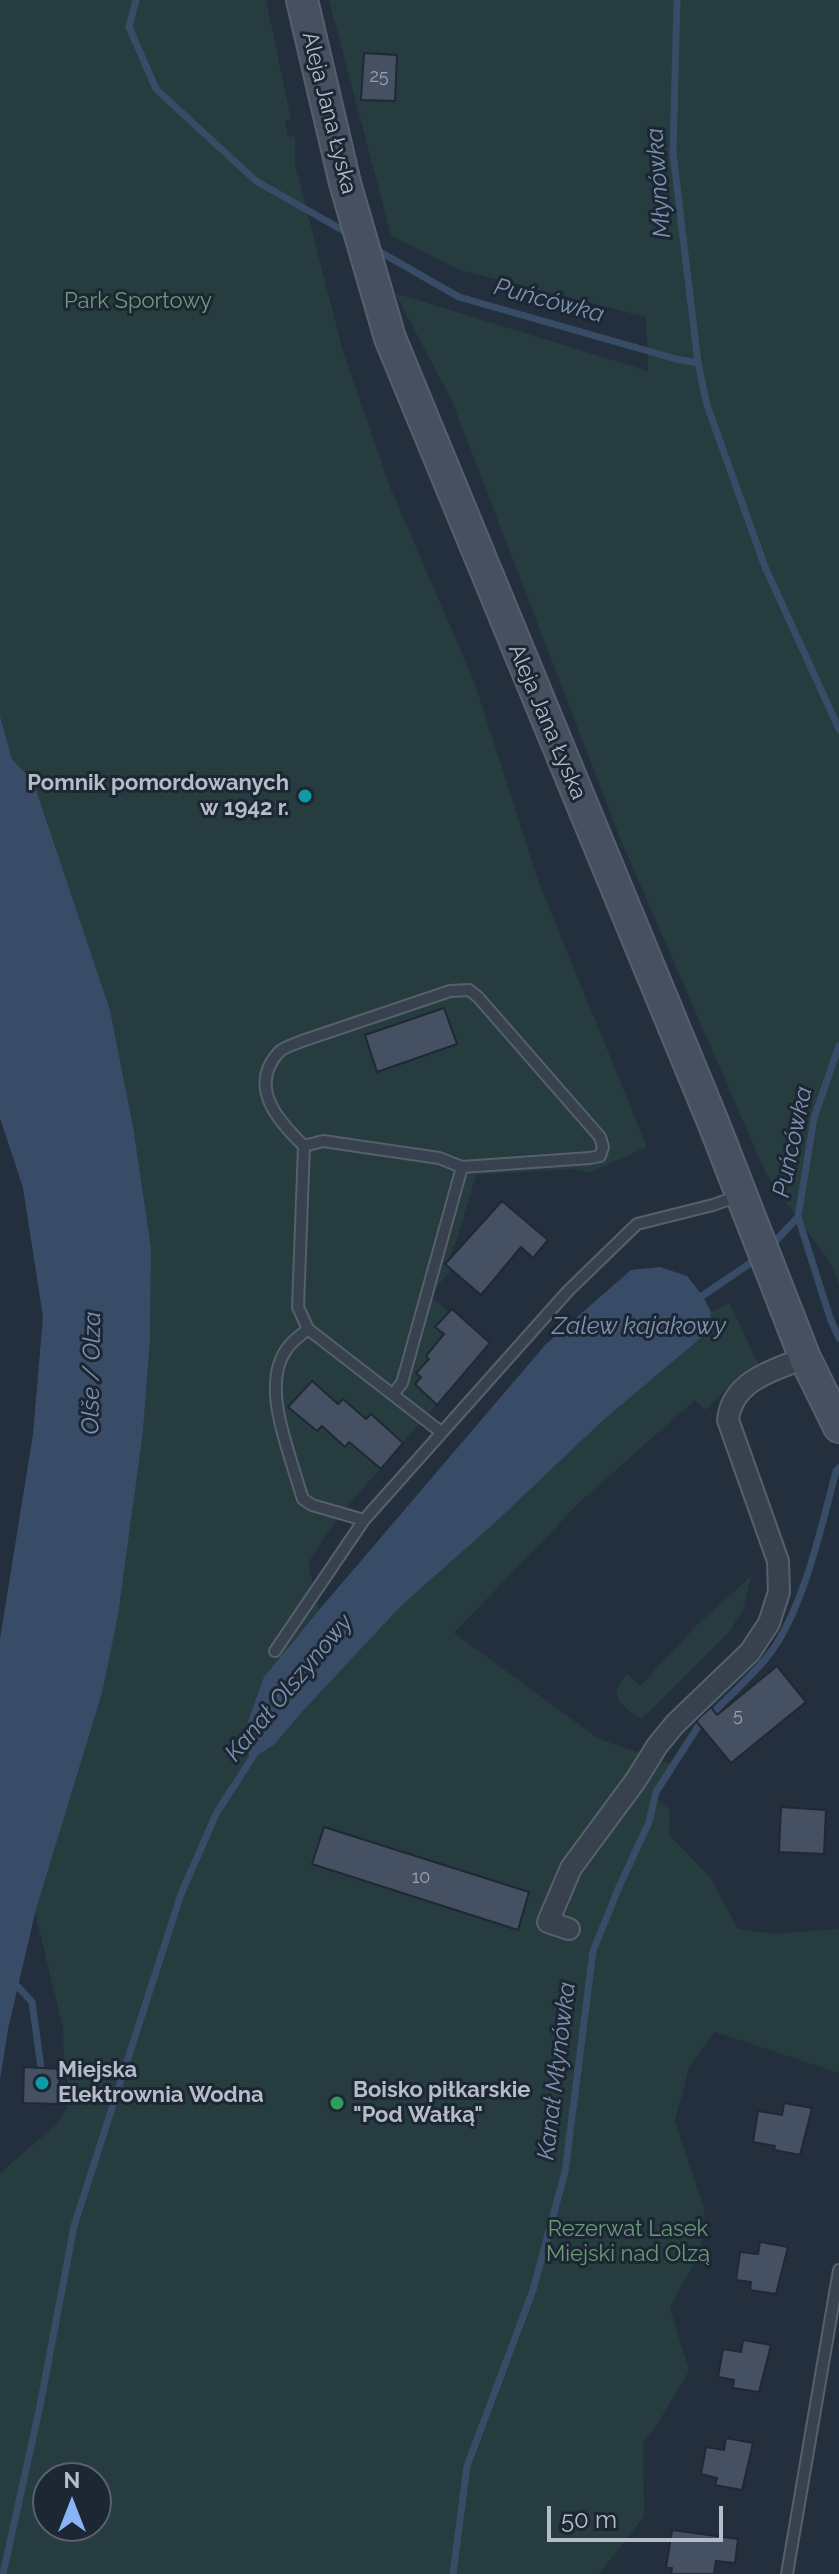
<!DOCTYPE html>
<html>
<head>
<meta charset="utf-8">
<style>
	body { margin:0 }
	#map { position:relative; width:839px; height:2574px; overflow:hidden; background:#242f3e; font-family:Raleway,sans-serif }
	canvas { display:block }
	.north { position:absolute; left:32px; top:2462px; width:80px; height:80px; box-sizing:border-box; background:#1d2633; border:2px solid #59626f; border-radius:50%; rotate:0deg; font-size:22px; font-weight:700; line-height:32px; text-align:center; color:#b4bcc9 }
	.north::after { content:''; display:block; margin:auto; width:28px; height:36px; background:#8ab4f8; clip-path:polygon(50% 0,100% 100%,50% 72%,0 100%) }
	.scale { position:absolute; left:547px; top:2506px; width:176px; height:36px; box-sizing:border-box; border:4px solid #b4bcc9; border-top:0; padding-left:10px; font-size:24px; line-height:28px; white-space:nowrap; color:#b4bcc9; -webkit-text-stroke:6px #1d2633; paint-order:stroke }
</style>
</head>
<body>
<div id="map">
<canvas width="839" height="2574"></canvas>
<div class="north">N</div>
<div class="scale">50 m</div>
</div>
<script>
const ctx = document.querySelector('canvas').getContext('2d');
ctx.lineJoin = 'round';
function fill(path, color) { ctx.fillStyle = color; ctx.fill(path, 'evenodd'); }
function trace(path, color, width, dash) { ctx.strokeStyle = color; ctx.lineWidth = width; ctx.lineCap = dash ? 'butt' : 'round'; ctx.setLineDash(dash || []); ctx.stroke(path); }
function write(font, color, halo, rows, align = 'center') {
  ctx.font = font + ' Raleway,sans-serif'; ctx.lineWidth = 6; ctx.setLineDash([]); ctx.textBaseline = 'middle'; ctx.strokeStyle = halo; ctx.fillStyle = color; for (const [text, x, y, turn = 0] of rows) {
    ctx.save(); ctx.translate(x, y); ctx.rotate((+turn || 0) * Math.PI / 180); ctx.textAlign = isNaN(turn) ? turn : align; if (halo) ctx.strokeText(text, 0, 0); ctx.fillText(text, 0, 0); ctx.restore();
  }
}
const green = new Path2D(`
	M0,0H266L291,119L285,121L288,137L295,136V164L342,348L390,487L474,681L539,883L647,1147L590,1172L572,1169L476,1175L457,1240L446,1264L451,1270L434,1290L432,1297L449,1312L452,1310L490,1343L338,1517L308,1563L319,1610L288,1647L249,1759L274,1745L301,1713L401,1606L499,1519L600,1423L702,1337L710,1322L711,1312L729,1303L759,1365L737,1379L705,1410L695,1400L581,1501L454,1633L599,1739L674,1765L653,1795L670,1810L669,1835L710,1877L738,1929L775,1934L839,1929V2073L715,2032L689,2067L675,2121L704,2209L702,2241L692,2267L670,2307L689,2371L653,2431L643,2442L644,2516L599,2574H0V2173L59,2122L71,2099L64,2065L63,2027L35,1913L102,1693L143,1431L150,1340L151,1248L133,1126L110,1010L33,782L12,759L0,716ZM48,2478H96V2526H48Z
	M329,0H839V1286L832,1266L766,1174L620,838L452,401L395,293L648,371L646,317L459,270L391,235Z
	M751,1576L743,1610L728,1633L642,1719C623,1707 605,1696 627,1674L640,1686L697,1625Z`);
const water = new Path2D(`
	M0,716L12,759L33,781L110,1010L133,1126L151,1248L150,1340L143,1431L118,1615L102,1693L35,1913L8,2029L0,2080V1639L33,1434L43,1317L23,1188L0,1118Z
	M660,1267L687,1276L702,1295L711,1312L710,1322L702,1337L600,1423L499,1519L401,1606L301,1713L274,1745L249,1760L248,1721L264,1677L319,1610L546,1344L631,1270Z`);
const stream = new Path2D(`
	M136,0L129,27L156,89L256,181L351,235
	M677,0L673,153L698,363
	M375,249L459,297L676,359L698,363L707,405L765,567L839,729
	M839,1046L814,1118L798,1217L830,1318L839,1338
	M770,1247L798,1217
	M696,1300L758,1258
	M715,1711C732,1693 752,1676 767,1657C802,1615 822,1525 836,1471L839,1468
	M0,1967L32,2002L42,2075
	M3,2574L40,2406L74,2226L181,1894L217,1812L254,1755
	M453,2574L467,2466L533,2290L565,2172L593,1951L619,1887L649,1822L656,1792L699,1725`);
const building = new Path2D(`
	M364,53L397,55L395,101L361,100Z
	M444,1008L457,1044L377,1072L365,1035Z
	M502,1201L548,1240L533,1258L521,1247L481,1295L445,1264Z
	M452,1309L490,1343L437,1405L415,1384L421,1377L416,1373L429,1359L426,1356L444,1334L435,1327Z
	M312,1381L338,1404L343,1399L366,1419L371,1414L403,1443L381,1469L349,1442L345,1447L322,1426L317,1431L288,1407Z
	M777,1666L806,1702L731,1763L696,1721L711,1707L717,1715Z
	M781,1807L826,1810L824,1854L779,1852Z
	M324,1827L529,1892L518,1930L312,1864Z
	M24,2067L60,2069L58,2104L23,2103Z
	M784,2103L812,2108L800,2155L774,2150L775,2146L753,2142L758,2111L782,2115Z
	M760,2242L788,2247L776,2294L750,2290L751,2282L736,2280L740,2252L758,2254Z
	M743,2340L771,2345L759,2392L733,2388L734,2380L718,2377L723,2349L741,2352Z
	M726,2438L753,2443L742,2490L715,2485L717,2478L701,2474L706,2447L724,2450Z
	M672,2530L738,2539L735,2563L716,2561L714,2574H671L672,2568H666Z`);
const lane = new Path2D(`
	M304,1146L323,1141L439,1158L462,1167
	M308,1329C302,1334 294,1340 289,1346C259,1382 288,1447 299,1487L303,1499L312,1505L364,1520
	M393,1394L402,1383L462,1167L590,1158L600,1156L603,1147L600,1137L478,997L469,990L450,991L302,1041C295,1044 284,1047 279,1052C247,1087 279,1122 304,1146L298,1307L308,1329L441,1432
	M275,1651L364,1520L568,1291L637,1224L713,1205L738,1196
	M787,2574L839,2270`);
const street = new Path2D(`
	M569,1929L548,1922L571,1868L636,1780L657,1746L675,1724L750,1652L769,1623L779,1592L778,1561L728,1420C732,1381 773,1370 805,1358`);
const secondary = new Path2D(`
	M302,0L345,183L390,338L713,1122L805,1358L839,1427`);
const markers = [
	[305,796,8,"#0f9aa8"],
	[42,2083,8,"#0f9aa8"],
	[337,2103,8,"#2e9e5b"]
];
const numberNames = [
	["25",379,77],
	["5",738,1716],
	["10",421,1878]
];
const streetNames = [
	["Aleja Jana Łyska",329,113,76],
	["Aleja Jana Łyska",547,722,67]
];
const parkNames = [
	["Park Sportowy",138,301],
	["Rezerwat Lasek",628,2229],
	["Miejski nad Olzą",628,2254]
];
const poiNames = [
	["Pomnik pomordowanych",289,783,"right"],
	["w 1942 r.",289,808,"right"],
	["Miejska",58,2070],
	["Elektrownia Wodna",58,2095],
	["Boisko piłkarskie",353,2090],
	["\"Pod Wałką\"",353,2115]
];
const waterNames = [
	["Młynówka",659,183,-94],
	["Puńcówka",549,301,15],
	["Puńcówka",793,1142,-78],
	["Zalew kajakowy",639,1327],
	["Olše / Olza",92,1373,-89],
	["Kanał Olszynowy",289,1688,-50],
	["Kanał Młynówka",557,2071,-83]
];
fill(green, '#263c3f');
fill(water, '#394c67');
trace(stream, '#394c67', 7);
fill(building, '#455162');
trace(building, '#1f2835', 2);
trace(lane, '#565f6c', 14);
trace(street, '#565f6c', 24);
trace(secondary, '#565f6c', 34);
trace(lane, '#38414e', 10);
trace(street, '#38414e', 20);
trace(secondary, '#465061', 30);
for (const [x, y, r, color] of markers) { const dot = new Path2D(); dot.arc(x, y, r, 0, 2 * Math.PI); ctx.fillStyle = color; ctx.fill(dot); trace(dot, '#1d2633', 3); }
write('18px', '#98a1af', null, numberNames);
write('22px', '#b4bcc9', '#1d2633', streetNames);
write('22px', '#6b9a76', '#1d2633', parkNames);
write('bold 22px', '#b4bcc9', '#1d2633', poiNames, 'left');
write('italic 24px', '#7c92b1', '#1d2633', waterNames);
</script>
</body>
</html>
